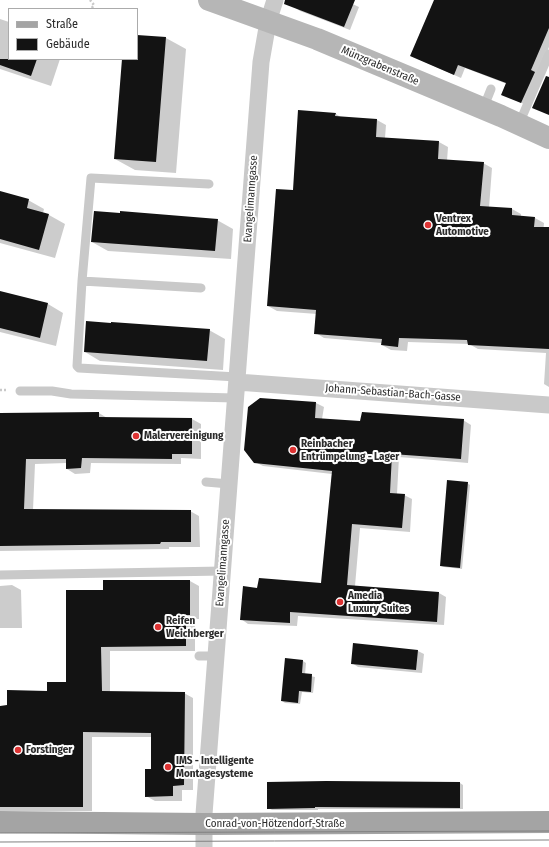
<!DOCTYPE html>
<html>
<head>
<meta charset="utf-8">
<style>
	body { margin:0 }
	#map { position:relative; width:549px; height:847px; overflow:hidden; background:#fff; font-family:"Fira Sans Condensed",sans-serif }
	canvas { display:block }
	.legend { position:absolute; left:8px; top:8px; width:130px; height:52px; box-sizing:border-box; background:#fff; border:1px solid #ababab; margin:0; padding:5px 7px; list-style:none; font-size:12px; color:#2c2c2c }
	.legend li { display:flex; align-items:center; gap:8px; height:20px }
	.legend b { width:20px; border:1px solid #ababab }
</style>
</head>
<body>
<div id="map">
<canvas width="549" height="847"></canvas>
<ul class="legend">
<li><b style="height:5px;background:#a4a4a4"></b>Straße</li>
<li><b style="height:11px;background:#131313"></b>Gebäude</li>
</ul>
</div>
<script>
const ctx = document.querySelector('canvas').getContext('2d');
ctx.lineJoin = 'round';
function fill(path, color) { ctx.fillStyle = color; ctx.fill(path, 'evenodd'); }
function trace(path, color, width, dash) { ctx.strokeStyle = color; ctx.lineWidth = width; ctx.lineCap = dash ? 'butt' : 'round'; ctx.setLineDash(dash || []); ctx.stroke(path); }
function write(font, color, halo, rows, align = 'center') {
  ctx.font = font + ' "Fira Sans Condensed",sans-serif'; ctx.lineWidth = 4; ctx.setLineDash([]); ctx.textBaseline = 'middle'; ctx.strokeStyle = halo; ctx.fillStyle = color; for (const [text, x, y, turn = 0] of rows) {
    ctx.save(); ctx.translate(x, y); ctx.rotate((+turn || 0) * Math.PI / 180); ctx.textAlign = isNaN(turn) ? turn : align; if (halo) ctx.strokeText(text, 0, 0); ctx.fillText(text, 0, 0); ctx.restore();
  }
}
const shadow = new Path2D(`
	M296,0H344L359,7L350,30L300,11L294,7Z
	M435,0H549V47L539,72L528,106L502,94L507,84L465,68L461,78L418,59Z
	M0,19L9,22V59H60L51,86L0,69Z
	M137,36L166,38L186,49L176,173L135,170L115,159L123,59H137Z
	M336,114L342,118L377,120L386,125L385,138L439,142L448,147L447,161L483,163L492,168L489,208L512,209L521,214V217L535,218L544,223L543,235H549V387L544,384L546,353L478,349L469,344L408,342L407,351L391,350L382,345V343L324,338L316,333L317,314L277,311L268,306L294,191Z
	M0,192L28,200L44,209L43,213L49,215L65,224L55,258L0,243Z
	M217,220L233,229L231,259L108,251L92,242Z
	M0,292L48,304L63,313L56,346L0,332Z
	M209,330L225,339L223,370L100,361L85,352Z
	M316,403L324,407L322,419L361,422L463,420L471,425L468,463L399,457L397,494L404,495L412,499L410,532L360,528L355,586L439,593L446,597L444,625L298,616L297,626L248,624L241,619L258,589L322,584L332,474L263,466L255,462Z
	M99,413L107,418L192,419L201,424V459L181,458V464L91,463L90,473L75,474L67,469V463L35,464L33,510L190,511L199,516L200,547H169V549L0,551V414Z
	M467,483L470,485L462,569L444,567L441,566Z
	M104,581H190L199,586V619H195V651H110V692L184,693L193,698V790H182V801H155L146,796L152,770V737H92V811H0V707L8,706L67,683L104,591Z
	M12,585L21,590L22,628H0V586Z
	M354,644L418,651L424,654L422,673L358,667L352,663Z
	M286,659L303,661L306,663L305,675L315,677L313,693L302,692L300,704L285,703L282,701Z
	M460,783L463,785V809H318V810H272L268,808Z`);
const building = new Path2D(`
	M285,0H355L344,27L284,4Z
	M434,0H549V28L531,70L535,72L521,103L501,95L506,83L458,65L454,75L410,56Z
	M137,35L166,37L156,162L114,159L122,59H137Z
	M0,59H37L31,76L0,65Z
	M546,76L549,77V115L532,108Z
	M298,110L336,113L335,116L377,119L376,137L439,141L438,159L484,162L480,206L512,208V215L535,217L534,227H549V349L468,345L467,340L399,338L398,347L381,345L382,339L314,334L316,310L267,306L276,189L293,190Z
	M0,191L29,199L27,208L49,214L39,250L0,239Z
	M94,211L120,213V211L218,219L215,251L91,242Z
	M0,291L48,303L40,338L0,328Z
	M86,321L111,323V322L210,329L207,361L84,352Z
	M260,398L316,402L315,418L360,421L362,412L464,419L461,459L392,454L390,493L405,494L402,528L352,524L347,585L439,592L437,622L290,612V623L240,620L243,586L257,588L259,578L321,583L332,471L254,463L244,450L248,407Z
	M99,412V417L192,418V454H172V459L82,458L81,468L66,469V459H26L24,509L191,510V542H161L160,544L0,546V413Z
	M447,480L468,482L460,568L440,566Z
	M103,580H190V615H186V646L101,647L102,691L185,692L184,785L173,786V796L145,797V769H151V733L83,732V807H0V706L7,705V690L47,691V682H66V590H103Z
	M353,643L418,650L416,670L351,664Z
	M285,658L303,660L302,673L312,674L311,692L299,691L298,703L281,701Z
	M326,781L460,782V808L315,807V808L267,809V782Z`);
const path = new Path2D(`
	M90,0L94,5L91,9
	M0,390H7`);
const lane = new Path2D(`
	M483,109L491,89
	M519,124L549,54
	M82,281L91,178L209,184
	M201,288L82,281L77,366L79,368L237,377
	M20,391H52L71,394L235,398
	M206,482L229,484
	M0,575L222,571
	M199,656H216`);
const street = new Path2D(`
	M237,382L549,405
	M204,847V814L261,62L268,22L275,0`);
const secondary = new Path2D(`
	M209,0L317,39L501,116L549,138`);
const primary = new Path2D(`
	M0,822L204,824L549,822`);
const tram = new Path2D(`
	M0,833L549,831
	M0,842L549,840`);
const markers = [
	[428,225,4,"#d33"],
	[136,436,4,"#d33"],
	[293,450,4,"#d33"],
	[340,602,4,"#d33"],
	[158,627,4,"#d33"],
	[18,750,4,"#d33"],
	[168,767,4,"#d33"]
];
const streetNames = [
	["Münzgrabenstraße",380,66,23],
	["Evangelimanngasse",251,199,-86],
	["Johann-Sebastian-Bach-Gasse",393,393,4],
	["Evangelimanngasse",223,563,-86],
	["Conrad-von-Hötzendorf-Straße",275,824]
];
const poiNames = [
	["Ventrex",436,219],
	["Automotive",436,232],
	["Malervereinigung",144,436],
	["Reinbacher",301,444],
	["Entrümpelung - Lager",301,457],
	["Amedia",348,596],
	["Luxury Suites",348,609],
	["Reifen",166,621],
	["Weichberger",166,634],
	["Forstinger",26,750],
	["IMS - Intelligente",176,761],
	["Montagesysteme",176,774]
];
fill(shadow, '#0003');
fill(building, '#131313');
trace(path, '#c9c9c9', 2.5, [2, 2]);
trace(lane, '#c9c9c9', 9);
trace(street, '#c9c9c9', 17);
trace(secondary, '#b6b6b6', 22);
trace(primary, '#a4a4a4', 22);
trace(tram, '#818181', 1);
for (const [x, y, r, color] of markers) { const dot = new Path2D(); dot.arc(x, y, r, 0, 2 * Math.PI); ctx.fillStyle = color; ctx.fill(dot); trace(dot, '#fff', 1.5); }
write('11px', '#2c2c2c', '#fff', streetNames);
write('bold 11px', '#2c2c2c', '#fff', poiNames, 'left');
</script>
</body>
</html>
